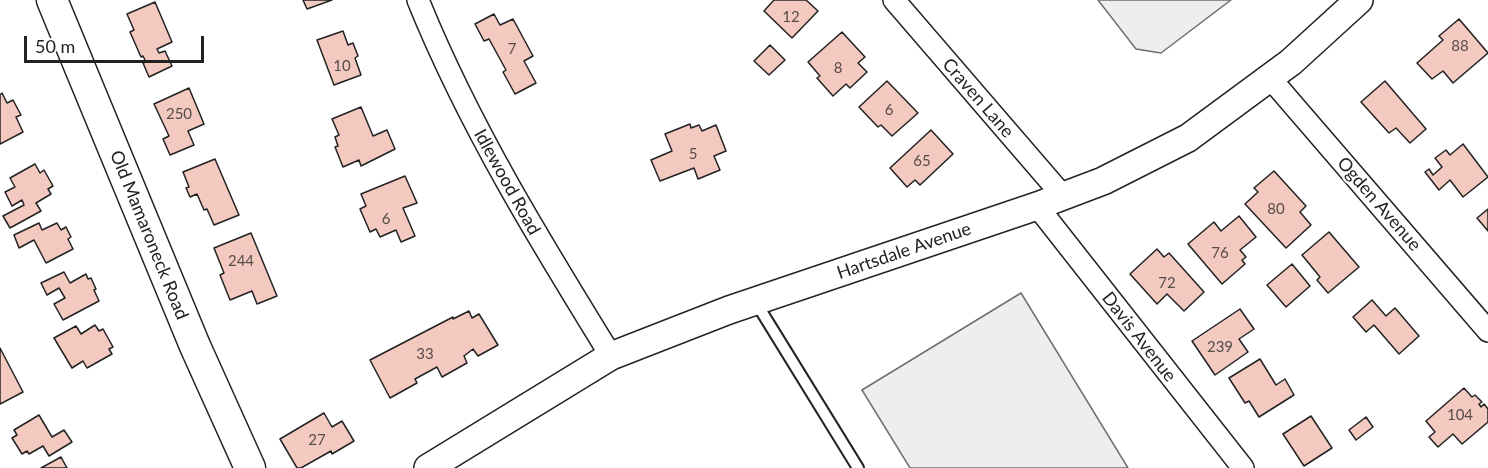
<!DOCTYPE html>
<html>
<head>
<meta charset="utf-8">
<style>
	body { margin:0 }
	#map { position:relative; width:1488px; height:468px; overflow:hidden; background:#fff; font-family:Lato,sans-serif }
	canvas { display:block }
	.scale { position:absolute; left:24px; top:36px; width:180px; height:27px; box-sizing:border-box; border:3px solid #222; border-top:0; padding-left:8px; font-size:18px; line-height:21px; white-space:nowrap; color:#222; -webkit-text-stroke:4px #fff; paint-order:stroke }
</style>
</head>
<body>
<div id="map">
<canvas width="1488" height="468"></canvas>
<div class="scale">50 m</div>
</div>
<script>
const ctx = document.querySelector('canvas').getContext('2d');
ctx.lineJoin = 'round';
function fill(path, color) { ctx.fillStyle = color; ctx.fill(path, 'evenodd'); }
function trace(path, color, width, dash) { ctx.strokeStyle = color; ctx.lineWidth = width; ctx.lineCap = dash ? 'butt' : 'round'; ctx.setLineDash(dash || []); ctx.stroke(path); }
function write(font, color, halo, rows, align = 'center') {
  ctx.font = font + ' Lato,sans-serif'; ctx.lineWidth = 4.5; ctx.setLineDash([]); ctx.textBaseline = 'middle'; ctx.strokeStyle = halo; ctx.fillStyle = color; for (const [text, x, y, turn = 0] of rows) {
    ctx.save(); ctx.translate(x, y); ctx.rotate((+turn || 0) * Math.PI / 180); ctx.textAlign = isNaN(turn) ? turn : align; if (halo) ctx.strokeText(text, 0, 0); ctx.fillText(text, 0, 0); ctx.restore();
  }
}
const green = new Path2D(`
	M1098,0H1231L1161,53L1136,49Z
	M1021,293L1128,468H910L862,390Z`);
const building = new Path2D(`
	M303,0H332L307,9Z
	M774,0H806L818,11L792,38L764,11Z
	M155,2L172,42L157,49L159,53L165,51L172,66L149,77L143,63L146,62L143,56L141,57L130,32L134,30L127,14Z
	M494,14L500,25L513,19L533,56L524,61L536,83L515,94L503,72L506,70L489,39L484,41L475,24Z
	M1459,19L1488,53L1453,83L1443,71L1432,79L1417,63L1443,40L1439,36Z
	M343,31L348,45L353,43L358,56L355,58L361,75L334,85L317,40Z
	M842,32L865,57L858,63L867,72L850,88L846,84L833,96L817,78L820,76L808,62Z
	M770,45L785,60L769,75L754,61Z
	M887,81L918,113L892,136L881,125L878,127L859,107Z
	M1385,81L1426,129L1410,143L1396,128L1389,133L1361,102Z
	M189,88L204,124L188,131L194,145L170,155L163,139L169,136L154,104Z
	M2,93L7,103L13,100L21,115L16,117L23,132L0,144V95Z
	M361,107L373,136L387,130L395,149L361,166L359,160L343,167L335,147L338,146L335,137L339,135L332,119Z
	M690,124L691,128L699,125L702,131L716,125L726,151L714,156L720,170L698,179L694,168L660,181L651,160L672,151L665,134Z
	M931,130L953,154L920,185L915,180L907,187L890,168Z
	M1463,144L1488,177L1463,197L1450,180L1439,190L1425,172L1429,169L1433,175L1442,167L1435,158L1446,150L1450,155Z
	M215,159L239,215L214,225L207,209L204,210L197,194L190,197L186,188L189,187L183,172Z
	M35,164L40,173L44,170L53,186L48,189L51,194L36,203L41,211L10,228L3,216L24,205L22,200L12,206L5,192L15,187L10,178Z
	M1274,171L1306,206L1300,212L1311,225L1286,248L1245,204L1258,192L1254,188Z
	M405,176L417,203L403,208L415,236L401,242L396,230L380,237L376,229L370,232L360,209L366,206L361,194Z
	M1488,209V231L1477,218Z
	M1239,216L1256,237L1240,250L1246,257L1242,260L1245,264L1222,284L1188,244L1214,222L1221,231Z
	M39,223L42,230L57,223L61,230L66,227L71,237L68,239L73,249L46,263L34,240L19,248L14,235Z
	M1329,232L1359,267L1328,293L1317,280L1320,277L1302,255Z
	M251,233L277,296L257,304L252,291L230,300L220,275L224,273L214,248Z
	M1157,249L1164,257L1169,253L1204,292L1184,311L1167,294L1157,304L1130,274Z
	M1292,264L1310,286L1286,307L1267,285Z
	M64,272L70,283L86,274L88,279L91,278L96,289L94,290L99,301L63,320L54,304L65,298L59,288L47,295L41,283Z
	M1372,300L1386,316L1395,308L1419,336L1399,354L1374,325L1366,332L1353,317Z
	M1240,309L1254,329L1239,339L1248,352L1215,375L1192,341Z
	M469,311L472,318L479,314L498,345L478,356L473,349L464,356L467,363L442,377L437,367L415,379L417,383L390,398L370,360L453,317V319Z
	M95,325L99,331L103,329L113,347L109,349L112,354L87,368L83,361L72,368L54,338L76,326L81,334Z
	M0,348L23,392L0,404Z
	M1260,359L1276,385L1285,379L1294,395L1259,417L1249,401L1245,403L1229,378Z
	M1464,388L1472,397L1475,395L1482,402L1479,404L1481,407L1484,404L1488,409V422L1462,444L1453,434L1438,447L1429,437L1435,432L1426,421Z
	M324,413L332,427L342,421L354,441L332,454L331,451L301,468H297L280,439Z
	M39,415L52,437L64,430L72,442L49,456L43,446L29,454L27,451L22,454L12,438L17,435L14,430Z
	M1311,416L1332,448L1304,466L1283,434Z
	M1366,417L1373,427L1356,440L1349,430Z
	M61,457L67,468H41Z`);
const service = new Path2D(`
	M755,301L858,468`);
const minor = new Path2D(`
	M418,0C469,126 540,241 611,356
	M894,0L1063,196
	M1270,78L1488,331
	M1037,206L1243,468`);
const tertiary = new Path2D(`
	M428,468L611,356L729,310L1037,206L1103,181L1188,138L1291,62L1359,0`);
const secondary = new Path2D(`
	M52,0L195,346L250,468`);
const numberNames = [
	["12",791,17],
	["88",1460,46],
	["7",512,49],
	["10",342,66],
	["8",838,68],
	["6",889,110],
	["250",179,114],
	["5",693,154],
	["65",922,161],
	["80",1276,209],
	["6",386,219],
	["76",1220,253],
	["244",241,261],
	["72",1167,283],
	["239",1220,347],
	["33",425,354],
	["104",1460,415],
	["27",317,440]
];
const streetNames = [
	["Craven Lane",978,98,49],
	["Idlewood Road",507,182,61],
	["Ogden Avenue",1379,204,49],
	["Old Mamaroneck Road",149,235,68],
	["Hartsdale Avenue",904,251,-19],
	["Davis Avenue",1139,337,52]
];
fill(green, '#eee');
trace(green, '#6f6f6f', 1.5);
fill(building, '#f3c9c0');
trace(building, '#222', 1.5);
trace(service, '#222', 14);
trace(minor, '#222', 24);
trace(tertiary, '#222', 30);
trace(secondary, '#222', 33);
trace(service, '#fff', 10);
trace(minor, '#fff', 21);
trace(tertiary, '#fff', 27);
trace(secondary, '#fff', 30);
write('15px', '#564c4a', null, numberNames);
write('18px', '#222', '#fff', streetNames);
</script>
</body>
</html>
